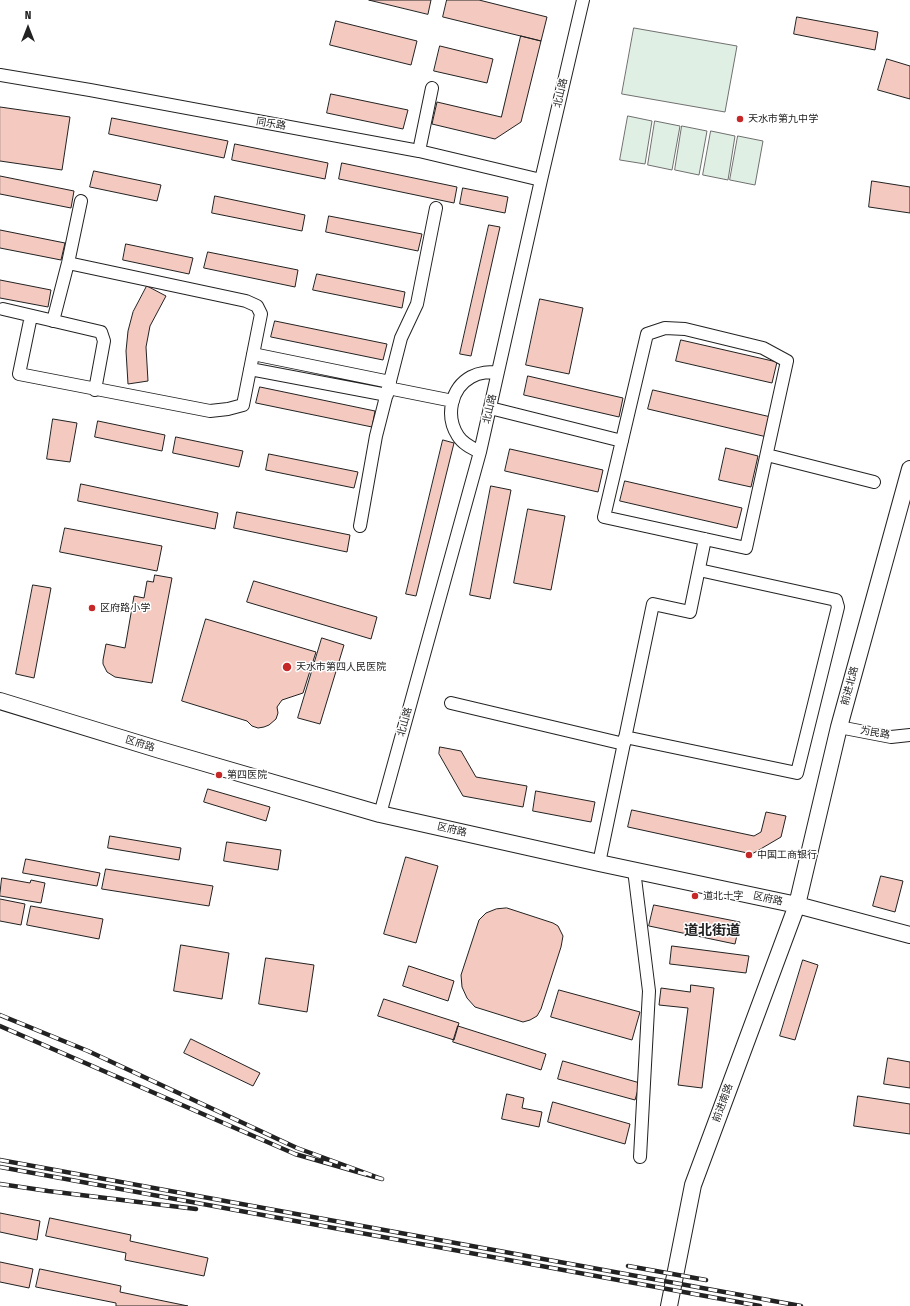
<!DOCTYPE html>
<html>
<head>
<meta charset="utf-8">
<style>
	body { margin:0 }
	#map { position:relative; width:910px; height:1306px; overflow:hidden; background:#fff; font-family:"Fira Sans Condensed",sans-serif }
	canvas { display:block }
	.north { position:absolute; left:8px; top:8px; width:40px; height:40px; -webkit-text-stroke:3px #fff; paint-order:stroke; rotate:0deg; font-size:11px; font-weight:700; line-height:16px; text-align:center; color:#222 }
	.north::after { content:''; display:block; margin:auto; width:14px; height:18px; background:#222; clip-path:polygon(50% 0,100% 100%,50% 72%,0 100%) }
</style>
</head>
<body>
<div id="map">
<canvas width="910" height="1306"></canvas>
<div class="north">N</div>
</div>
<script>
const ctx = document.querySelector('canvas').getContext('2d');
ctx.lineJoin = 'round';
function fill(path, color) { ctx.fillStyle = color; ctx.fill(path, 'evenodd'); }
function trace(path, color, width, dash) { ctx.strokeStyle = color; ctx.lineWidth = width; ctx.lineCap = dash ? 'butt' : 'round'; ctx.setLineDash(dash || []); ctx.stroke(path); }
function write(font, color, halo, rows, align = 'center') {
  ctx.font = font + ' "Fira Sans Condensed","Noto Sans SC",sans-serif'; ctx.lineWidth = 3; ctx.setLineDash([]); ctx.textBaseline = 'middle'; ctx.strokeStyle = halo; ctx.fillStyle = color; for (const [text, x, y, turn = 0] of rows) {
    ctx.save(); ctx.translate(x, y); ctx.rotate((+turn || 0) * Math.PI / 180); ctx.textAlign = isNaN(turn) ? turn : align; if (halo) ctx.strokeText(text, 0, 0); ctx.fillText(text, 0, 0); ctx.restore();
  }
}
const green = new Path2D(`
	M634,28L737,46L725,112L622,94Z
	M628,116L652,121L645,164L620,160Z
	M655,121L680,126L672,170L648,165Z
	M682,126L707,131L699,175L675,170Z
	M711,131L735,136L728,180L703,175Z
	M738,136L763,141L755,185L730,180Z`);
const building = new Path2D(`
	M369,0H431L428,14Z
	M447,0H479L547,17L541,41L443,17Z
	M797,17L878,32L875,50L794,34Z
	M336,21L417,41L411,65L330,45Z
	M521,36L541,41L521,122L495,139L432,124L437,102L501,117Z
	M440,46L493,59L487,83L434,71Z
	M887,59L910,66V99L878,90Z
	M331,94L408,110L403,129L327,113Z
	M0,107L70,117L62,170L0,161Z
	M112,118L228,141L224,158L109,134Z
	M235,144L328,163L325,179L232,160Z
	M342,163L457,187L454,203L339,179Z
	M94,171L161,185L157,201L90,187Z
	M0,176L74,191L71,208L0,194Z
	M872,181L910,187V213L869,207Z
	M463,188L508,197L505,213L460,204Z
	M215,196L305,215L302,231L212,213Z
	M329,216L422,234L418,251L326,232Z
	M489,225L500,227L471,356L460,354Z
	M0,230L65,243L61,260L0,248Z
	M126,244L193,258L189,274L123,260Z
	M208,252L298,270L295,287L204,268Z
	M317,274L405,292L402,308L313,290Z
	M0,280L51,290L48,307L0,298Z
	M147,286L166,296L150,326L146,347L148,381L128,384L126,351L128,331L133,312Z
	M540,299L583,308L569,374L526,365Z
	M275,321L387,344L383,360L271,337Z
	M681,340L777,362L772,383L676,361Z
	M528,376L623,398L619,417L524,395Z
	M260,387L375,411L372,427L256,403Z
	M653,390L771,417L767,437L648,409Z
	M53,419L77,423L70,462L47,459Z
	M98,421L165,435L162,451L95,437Z
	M176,437L243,451L239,467L173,453Z
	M443,440L454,443L416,596L406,594Z
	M726,448L758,456L751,487L719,480Z
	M510,449L603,470L598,492L505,471Z
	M269,454L358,472L354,488L266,470Z
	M625,481L742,508L737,528L620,501Z
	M81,484L218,513L215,529L78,501Z
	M491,486L511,490L490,599L470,595Z
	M528,509L565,516L551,590L514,583Z
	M237,512L350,535L347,552L234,528Z
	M65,528L162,546L157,571L60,552Z
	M155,575L172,578L152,683L115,677L107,672L103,664V660L106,644L125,648L134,596L144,598L147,581L153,582Z
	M254,581L377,617L371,639L247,602Z
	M33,585L51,588L34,678L16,674Z
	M206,619L316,652L303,693L282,700L277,707L278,713L276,719L269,725L264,727L258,728L252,726L247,721L182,701Z
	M322,638L344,645L320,724L298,718Z
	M440,747L461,751L476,777L527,786L523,807L463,796L439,754Z
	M208,789L270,807L266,821L204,802Z
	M536,791L595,802L591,822L533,811Z
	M632,810L754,836L761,832L766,812L786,816L781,837L752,854L628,827Z
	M110,836L181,848L179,860L108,848Z
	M227,842L281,850L278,870L224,861Z
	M406,857L438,866L416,943L384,934Z
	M26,859L100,873L97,886L23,873Z
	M106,869L213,886L209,906L102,889Z
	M881,876L903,881L895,912L873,906Z
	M2,878L30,883L31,880L45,883L41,903L0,896Z
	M0,899L25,904L21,925L0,921Z
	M654,905L740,922L735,944L649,926Z
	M31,906L103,919L99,939L27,925Z
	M507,908L553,923L558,926L563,936L561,947L541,1009L537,1016L530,1020L523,1022L475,1007L467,998L462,987L461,975L479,920L486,913L496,909Z
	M181,945L229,953L222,999L174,991Z
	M672,946L749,956L746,973L670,964Z
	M266,958L314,965L307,1012L259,1004Z
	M803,960L818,965L795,1040L780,1036Z
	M409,966L454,981L448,1001L403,986Z
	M691,985L714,988L702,1088L678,1085L688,1008L659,1005L661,988L690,992Z
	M559,990L640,1012L632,1040L551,1017Z
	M384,999L459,1023L454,1040L378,1016Z
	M458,1026L546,1054L541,1070L453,1042Z
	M191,1039L260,1073L253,1086L184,1053Z
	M888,1058L910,1062V1088L884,1084Z
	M563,1061L640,1083L635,1100L558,1079Z
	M507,1094L524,1098L522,1108L542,1112L539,1127L502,1119Z
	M858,1096L910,1104V1134L854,1126Z
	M553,1102L630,1124L625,1144L548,1122Z
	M0,1213L40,1221L37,1240L0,1232Z
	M50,1218L131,1235L130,1241L208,1258L204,1276L125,1260L126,1253L46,1236Z
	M0,1262L33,1269L29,1288L0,1282Z
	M40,1269L121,1286L120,1292L188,1306H116V1303L36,1287Z`);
const minor = new Path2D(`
	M0,75L90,90L419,151L541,180
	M419,151L432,88
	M3,309L101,332L104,341L95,390
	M31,316L19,374L210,411L228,409L243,405L261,314L257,306L246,301L68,263
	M53,321L68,263L81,201
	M665,328L685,329L763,348L787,361L746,548L604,517L647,334Z
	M253,354L390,382
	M250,369L387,395
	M388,388L453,401
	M490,408L622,441
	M480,452C472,448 463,444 458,436C445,416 451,388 471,377C480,372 489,372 498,372
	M767,455L874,482
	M360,526L376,436L401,338L417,304L436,208
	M451,703L624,744
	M839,727L891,737L910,735
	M625,737L797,773L838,607L836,600L699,570
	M380,814L480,452L541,180L583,0
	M599,863L653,604L690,612L705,539
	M634,870L649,991L640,1157`);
const major = new Path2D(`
	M0,701L160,750L380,814L599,863L797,905L910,935
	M669,1306L693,1185L797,905L839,727L910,469`);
const rail = new Path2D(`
	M0,1015L88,1051L297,1148L382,1179L295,1154L0,1026
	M0,1160L801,1306
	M0,1167L760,1306
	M0,1184L48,1191L196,1209
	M628,1266L706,1280`);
const markers = [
	[740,119,4,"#c62828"],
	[92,608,4,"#c62828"],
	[287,667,5,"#c62828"],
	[219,775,4,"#c62828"],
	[749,855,4,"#c62828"],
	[695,896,4,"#c62828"]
];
const streetNames = [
	["北山路",561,93,-77],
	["同乐路",271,124,10],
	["北山路",490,409,-77],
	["前进北路",850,686,-75],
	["北山路",405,722,-75],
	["为民路",875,733,10],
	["区府路",140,744,17],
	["区府路",452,830,13],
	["区府路",768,899,12],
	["前进南路",723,1103,-70]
];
const poiNames = [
	["天水市第九中学",748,119],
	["区府路小学",100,608],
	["天水市第四人民医院",296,667],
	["第四医院",227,775],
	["中国工商银行",757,855],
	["道北十字",703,896]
];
const districtNames = [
	["道北街道",712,931]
];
fill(green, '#e0efe3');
trace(green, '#6f6f6f', 1);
fill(building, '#f3c9c0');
trace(building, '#222', 1);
trace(minor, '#222', 14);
trace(major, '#222', 18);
trace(minor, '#fff', 12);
trace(major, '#fff', 16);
trace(rail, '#222', 4.5);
trace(rail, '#fff', 3, [9]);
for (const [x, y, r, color] of markers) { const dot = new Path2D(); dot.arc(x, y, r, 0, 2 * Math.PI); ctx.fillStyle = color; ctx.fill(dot); trace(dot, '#fff', 1.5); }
write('10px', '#222', '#fff', streetNames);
write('10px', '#222', '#fff', poiNames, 'left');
write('bold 14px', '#222', '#fff', districtNames);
</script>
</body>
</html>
